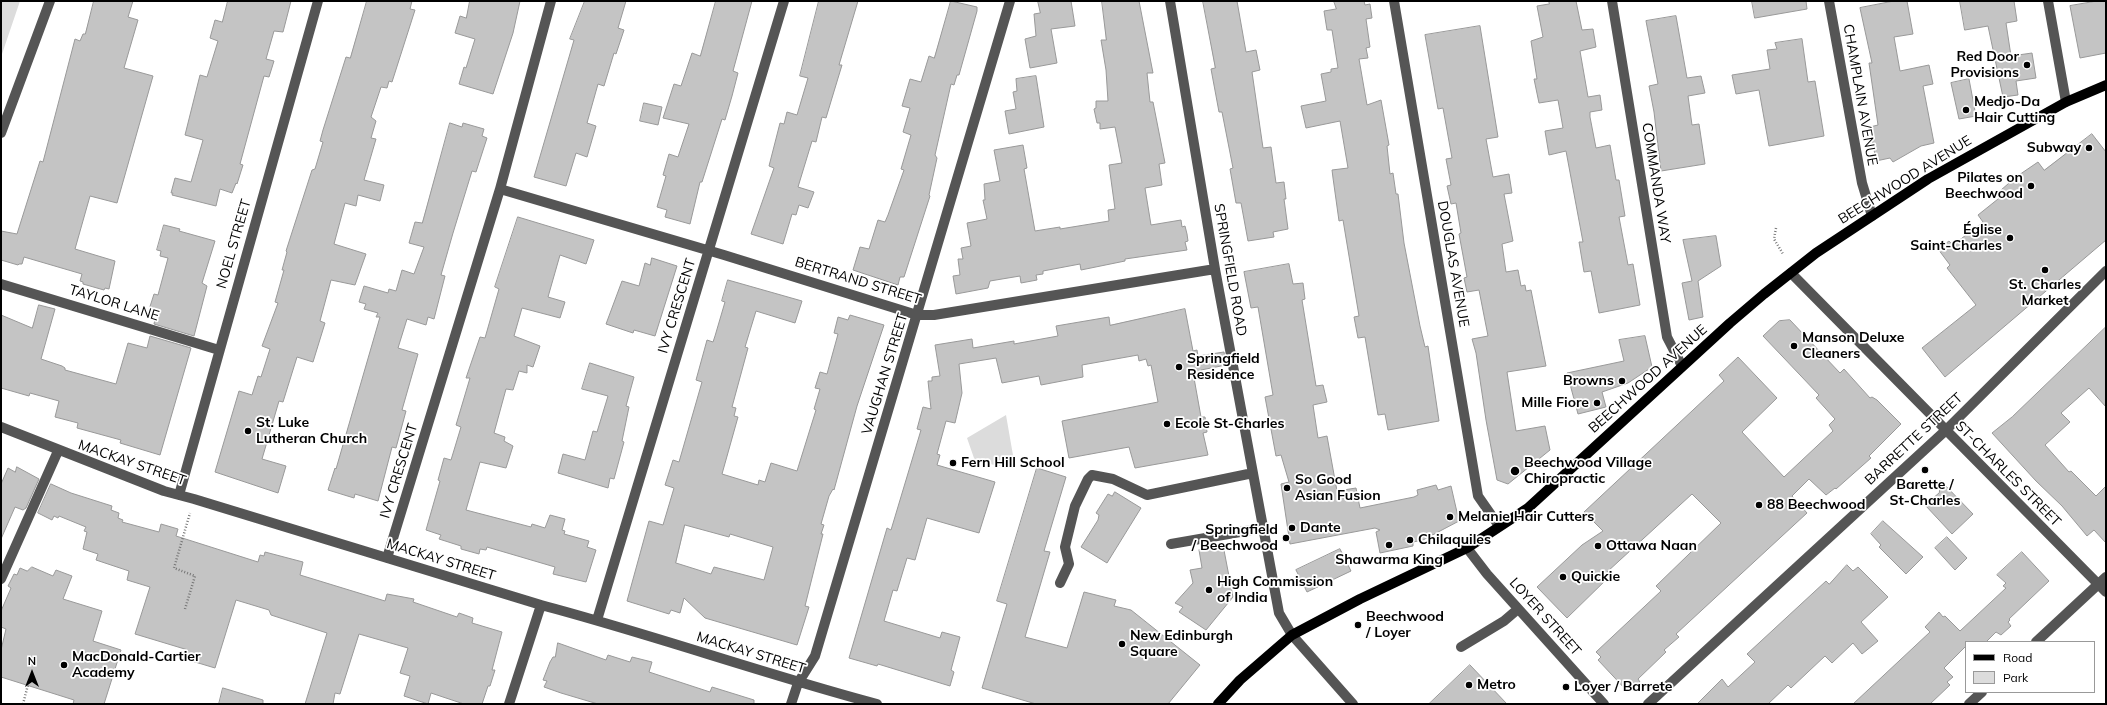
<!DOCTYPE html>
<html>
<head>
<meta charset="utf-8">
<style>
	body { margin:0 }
	#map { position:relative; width:2107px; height:705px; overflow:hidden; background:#fff; font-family:Mulish,sans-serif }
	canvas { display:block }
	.frame { position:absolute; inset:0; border:2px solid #000; pointer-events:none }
	.legend { position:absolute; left:1965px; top:641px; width:130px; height:52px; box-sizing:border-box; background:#fff; border:1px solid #999; margin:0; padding:5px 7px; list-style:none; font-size:12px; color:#000 }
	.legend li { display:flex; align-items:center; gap:8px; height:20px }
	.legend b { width:20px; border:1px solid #999 }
	.north { position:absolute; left:12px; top:653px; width:40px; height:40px; -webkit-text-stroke:3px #fff; paint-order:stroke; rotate:0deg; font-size:11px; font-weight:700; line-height:16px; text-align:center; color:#000 }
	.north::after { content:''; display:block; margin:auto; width:14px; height:18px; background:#000; clip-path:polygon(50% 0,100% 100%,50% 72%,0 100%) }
</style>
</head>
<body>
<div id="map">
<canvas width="2107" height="705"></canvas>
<div class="frame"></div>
<ul class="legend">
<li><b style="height:5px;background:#000"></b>Road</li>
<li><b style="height:11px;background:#dcdcdc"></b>Park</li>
</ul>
<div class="north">N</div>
</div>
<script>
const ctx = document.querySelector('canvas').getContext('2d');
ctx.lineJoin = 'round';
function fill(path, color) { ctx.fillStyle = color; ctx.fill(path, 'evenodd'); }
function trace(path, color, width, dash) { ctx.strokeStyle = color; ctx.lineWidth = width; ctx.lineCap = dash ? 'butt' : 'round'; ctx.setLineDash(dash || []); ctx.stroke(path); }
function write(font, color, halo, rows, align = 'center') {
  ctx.font = font + ' Mulish,sans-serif'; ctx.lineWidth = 3.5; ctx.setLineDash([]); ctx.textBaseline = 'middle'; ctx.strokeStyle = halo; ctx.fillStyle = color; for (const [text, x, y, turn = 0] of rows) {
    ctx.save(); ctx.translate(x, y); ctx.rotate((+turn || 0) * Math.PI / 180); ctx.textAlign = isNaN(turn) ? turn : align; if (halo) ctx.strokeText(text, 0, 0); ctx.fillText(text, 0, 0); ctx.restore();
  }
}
const green = new Path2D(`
	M1,1H20L1,57Z
	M1006,415L1014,461L1000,466L975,461L967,438Z`);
const building = new Path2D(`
	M94,1H133L128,17L138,20L124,68L153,76L117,203L90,196L75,249L115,261L109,289L105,288L104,290L83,284V282L80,281L82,274L24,257L22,264H19L18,265L1,260V231L17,234L40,161L43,162L75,39L80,41L83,34H85Z
	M228,1H291L283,32L274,31L266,59L274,61L269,77L264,76L240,164L243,165L237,184L236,183L232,193L220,189L216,206L172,195L173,193H171L175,178L191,182L203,140L185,135L200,75L207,77L218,41L210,38L215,20L222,22Z
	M367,1H412L410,9L415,10L392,82L389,81L387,88L381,87L371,117L376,121L371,138L376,139L364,180L384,185L380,201L358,195L356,206L345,203L334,244L366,254L355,285L331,280L320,321L325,323L313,362L297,357L283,402L279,401L262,459L286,466L278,493L215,472L239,391L252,395L258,376L261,377L270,349L262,346L278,303L275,302L284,270H282L287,252L286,251L312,170L315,169L323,142L320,141L323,130L346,57L350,58Z
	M470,1H520L513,33L493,94L459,84L464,67L466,68L475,39L455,33L460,16L466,18Z
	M585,1H626L618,28L624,30L616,54L614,53L604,86L598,84L587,123L596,126L587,157L576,153L566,186L534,177L574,40L570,39Z
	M716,1H752L733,71L738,73L732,96L725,120L722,119L702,182H700L690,224L665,217L667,210L657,207L666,176L663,175L669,154L678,157L689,124L663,118L674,84L681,86L692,53L700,56Z
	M819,1H858L839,65H842L832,98L826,118L822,117L816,142L812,141L798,187L814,192L808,208L799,205L796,215L792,214L783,244L751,234L774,168L769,166L780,123L784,124L787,112L797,115L808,78L800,76Z
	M951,1L977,7V11L959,75H957L954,85L951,84L935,155L937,158L929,195L930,196L904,277H900L898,285L853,270L860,247L869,249L878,220L885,222L888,215L904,170L901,169L911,135L903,132L910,108L902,106L910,79L921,82L929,56L934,58Z
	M1038,1H1071L1075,26L1051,29L1057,63L1030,68L1025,39L1036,36L1034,14L1040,13Z
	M1102,1H1139L1153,73H1147L1150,102H1153L1165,163L1159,164L1162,185L1145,188L1151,225L1181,220L1182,227L1185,226L1187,234L1188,241L1185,242L1187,250L1125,259V261L1081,270L1080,264L1043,271V274L1036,275L1037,280L1021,283L1020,276L990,281L988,288L956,294L953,276L960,275L958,259H963L961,248L971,246L967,223L987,219L983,200H985L984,184L1000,181L994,150L1023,145L1027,168L1024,169L1035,231L1060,227V229L1109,221L1108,210L1115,209L1109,165L1122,163L1115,127L1100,129V123H1097L1094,109L1096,108V101H1108L1106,70L1101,40H1106Z
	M1203,1H1237L1246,52L1256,50L1260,70L1252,72L1263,148L1271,147L1276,183L1284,182L1286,199H1284L1288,229L1273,232L1274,237L1248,241L1241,203H1236L1230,169L1233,168L1222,112H1219L1211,69L1215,68Z
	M1334,1H1364L1365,5L1370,4L1372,18L1366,19L1370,47L1366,48L1368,58L1359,59L1367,105L1381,100L1389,145L1387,146L1390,174L1393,173L1396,194H1398L1404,243L1420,326L1425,347L1428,346L1439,421L1388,430L1385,414L1378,415L1365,337L1358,338L1354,317L1359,316L1343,220L1339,221L1333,178L1332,170L1348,168L1340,121L1306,128L1301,106L1326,101L1321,74L1331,72V69L1338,68L1332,30H1327L1324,11L1336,9Z
	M1549,1H1576L1582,30L1593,29L1596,47L1580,51L1588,97L1600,95L1602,110L1590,112V117L1596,148L1610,145L1616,180H1619L1625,216L1619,217L1628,265L1633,264L1640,305L1599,313L1591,271L1584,272L1579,242H1583L1566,151L1549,155L1545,131L1563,128L1558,100L1539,103L1534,79H1537L1531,41L1543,37L1537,6L1549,4Z
	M1752,1H1806L1807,9L1755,18Z
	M1894,1H1907L1913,34L1894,37L1900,71L1929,65L1933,84L1923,86L1934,143L1921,146L1893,162L1890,158L1876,161L1870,127L1878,125L1869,63H1872L1860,8Z
	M1960,1H2014L2017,21L2006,23L2011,56L2032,53L2036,78L2016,81L2018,95L2003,97L1988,26L1965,30Z
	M2097,1H2106V53L2080,58L2070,6Z
	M1676,16L1687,78L1701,76L1705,93L1688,96L1692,125L1699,124L1705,164L1661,171L1654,112L1649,86L1658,84L1646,21Z
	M1480,26L1498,137L1486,139L1493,177L1509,174L1512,193L1504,194L1513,241L1502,244L1506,272L1518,270L1521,286L1525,285L1526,291L1531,290L1546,366L1507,372L1516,431L1545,426L1550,450L1508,484L1497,480L1486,420L1476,353L1472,339L1488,336L1479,290L1467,292L1464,278L1467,277L1459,234L1461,233L1456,203L1451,204L1447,186L1451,185L1446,159L1452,158L1443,108L1438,109L1425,35Z
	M1802,39L1808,82L1815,81L1824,136L1769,146L1759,90L1736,94L1732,75L1770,69L1767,50L1777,49L1775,43Z
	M1036,76L1044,127L1009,134L1005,111L1016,109L1013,92L1017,91L1016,79Z
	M1969,79L1976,116L1959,119L1951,83Z
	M644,103L662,107L658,125L640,121Z
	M450,123L462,127L463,123L484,129L482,136L487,138L476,172L472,171L453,233L441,275L445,276L434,319L428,317L426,325L407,319L398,348L418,354L402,410L406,411L396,448L392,447L378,501L355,494L354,498L328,490L335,468L336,469L380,317H376L378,313L364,309L366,304L359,302L364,286L388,293L389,289L396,291L402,270L414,274L424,247L409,243L415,222L422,223Z
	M2092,134L2106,152V240L1945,377L1922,348L1976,305L1947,268L1950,265L1938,249L1949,241L1953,245L1983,222L1978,215L1998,199L2004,193L2001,190L2016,177L2038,162L2044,170Z
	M518,217L594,240L586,264L560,255L548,297L565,302L560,318L522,308L514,336L540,346L533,367L527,365V373L519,371L513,390L506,389L494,433L505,437L504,441L513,446L506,468L480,462L466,510L531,527L532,524L545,528L550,515L565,519L562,530L565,531L564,534L589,541L587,547L596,550L586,582L553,574L555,567L487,547L486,550L480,549L479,554L461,549V546L439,539L441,535L426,530L440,481L438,480L444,458L451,460L461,427L456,425L470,378H466L480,337L485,338L499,289L495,287Z
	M164,225L180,229L179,231L215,241L202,283L207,286L194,336L154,324L155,319L147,316L154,294L158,295L168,258L160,256L161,251L157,250Z
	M1716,236L1721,266L1698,281L1703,317L1689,320L1682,283L1692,281L1683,240Z
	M652,258L677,266L655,336L634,330L633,333L606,324L622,281L639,286L645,263L650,265Z
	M1289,264L1293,284L1303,283L1305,299L1302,300L1316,386L1323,385L1327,402L1313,405L1318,438L1327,436L1337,491L1356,488L1360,508L1414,497L1418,495L1417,490L1436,485L1438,490L1451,486L1459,521L1423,540L1413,542V546L1380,553L1376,532L1380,530L1375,528L1290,544L1281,484L1289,482L1281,455L1276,456L1265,397L1273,395L1258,307L1251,308L1244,272Z
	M728,280L802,301L795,323L756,311L745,347L748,348L732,407L736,408L734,416L738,417L722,474L758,485L759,480L765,482L771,463L797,471L816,410L814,409L820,389L815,388L820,372L827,374L838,334L834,333L838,317L848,320L850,315L884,325L857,406L834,490L833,489L829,496L821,524L824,525L821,534H823L805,606L809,607L797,645L705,618L684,598L680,613L671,610L669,614L627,601L649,521L663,525L674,488L665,485L673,460L679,462L702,382L696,380L707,340L713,342L715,336L725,302L722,301ZM685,525L729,537L730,534L773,547L764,580L714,567L711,574L676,563Z
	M39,305L55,309L41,359L62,366L65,368V370L116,384L128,343L147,348L150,336L191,348L160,455L120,443L121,440L77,428L78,423L55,417L59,401L30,393L29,396L1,388V315L32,328Z
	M1185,309L1193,351L1197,350L1198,356L1224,352L1226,365L1201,370L1202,376L1194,378L1201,417H1205L1207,432L1203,433L1208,455L1135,468L1129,447L1069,458L1062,421L1158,402L1151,365L1148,366L1146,359L1139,361L1138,355L1082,365L1083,377L1041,385L1039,376L1002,383L996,358L959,364L962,393L955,423L946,421L937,454L940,455L937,465L995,482L979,533L927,518L915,560L907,558L897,591L893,590L884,621L940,638L942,632L960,637L951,670L954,672L950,686L878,664L877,666L849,658L887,528L891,530L921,430L917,429L923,407L931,409L928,381H932V377L940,376L935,345L972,339L973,348L1014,341V344L1058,336L1056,326L1109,317L1110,325Z
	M1790,320L1840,373L1844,369L1870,398L1872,397L1877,400L1901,424L1869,456L1871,458L1836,489L1835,488L1826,495L1809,479L1792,496L1807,513L1676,634L1679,637L1664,650L1666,652L1638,679L1640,682L1628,692L1598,660L1601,657L1596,652L1661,591L1656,586L1721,523L1692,494L1607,572L1610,576L1567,618L1537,587L1582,545L1603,531L1584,512L1724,381L1719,375L1738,357L1777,398L1742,432L1784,477L1833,431L1829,425L1835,419L1816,398L1819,395L1763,336L1779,321Z
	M2106,327V407L2089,388L2061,413L2070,422L2045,445L2069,472L2071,471L2096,496L2106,486V543L2094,530L2087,536L2062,506L2036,481L1992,433L2012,417Z
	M1645,336L1652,367L1628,383L1602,392L1606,407L1578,414L1567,373L1624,361L1619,340Z
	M590,363L634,377L626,406L629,407L622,441L624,442L614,479L610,478L608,488L558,473L563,454L585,460L593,431L597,432L608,396L582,389Z
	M17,467L39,479L26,508L23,510L15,507L1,539V484L8,468L15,472Z
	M1037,468L1066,477L1044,551L1050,552L1025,637L1067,648L1084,592L1116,600L1114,606L1131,610L1200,665L1168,704H1036L982,688L1007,604L997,601Z
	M1941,481L1973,514L1952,534L1925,505L1939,493Z
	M51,484L71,493L112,506L111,510L119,513L118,518L123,520L122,522L159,532L161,524L178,529L176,536L258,562L260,555L264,556L265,552L303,562L300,575L385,601L387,594L414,599L413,602L457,617L459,613L473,618L472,623L502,632L492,670H495L490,686H488L482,704H464L431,693L428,704L404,696L410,676L400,673L408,648L359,634L340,694L335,693L333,704H305L327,633L271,615L269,610L236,600L215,668L185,659L188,650L135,634L150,587L127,580L129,571L96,560L98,554L83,549L87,532L84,531L86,527L59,516L58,518L54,516L52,520L38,513Z
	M1115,492L1141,508L1107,563L1081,547L1098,520L1099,515L1096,513L1108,494L1112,496Z
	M1883,521L1923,557L1906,574L1879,547L1881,545L1871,534Z
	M1947,537L1967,558L1955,570L1935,548Z
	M1223,545L1233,597L1206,630L1179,612L1183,607L1175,603L1193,583L1190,570L1202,568L1199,550Z
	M1340,549L1351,571L1307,592L1296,570Z
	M2022,552L2049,581L2009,619L2010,620L2008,622L2011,626L2001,635L1996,632L1986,642H1966V646L1944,668L1953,677L1947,682L1950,685L1930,704H1853L1930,632L1925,627L1939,612L1943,617L1945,616L1960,631L2006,588L2003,586L2006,583L1997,575Z
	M1847,565L1853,571L1858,567L1888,597L1861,622L1878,641L1862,654L1853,643L1832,663L1825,656L1791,688L1788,685L1768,704H1697L1722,679L1728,687L1755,662L1747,654L1826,581L1829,584Z
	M32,567L53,576L56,570L72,576L63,599L102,611L93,641L121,650L104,704H73L74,700L1,677V650L6,629L1,627V611L11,588L8,586L14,574L17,575L20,568L27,571Z
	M558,643L606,660L608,655L630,662L632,657L652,662L649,672L710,692L712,687L754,700V704H598L561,693L544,687L547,681L543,680L550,662L553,657H555Z
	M1470,665L1507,704H1429Z
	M223,688L263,700V704H219Z`);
const path = new Path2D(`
	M1776,228L1774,239L1783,254
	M185,609L195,576L174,568L190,513
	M23,704L28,685`);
const minor = new Path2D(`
	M1170,1L1215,269L1279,613L1292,635L1353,704
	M1394,1L1478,496L1499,526
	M1612,1L1667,337L1682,366
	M1829,1L1862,183L1872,216
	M2048,1L2066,102
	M1,133L50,1
	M500,189L724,255L917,315H934L1215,269
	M1791,273L2106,592
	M1,284L219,350
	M1,427L164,491L194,499L541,605C654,635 764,674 877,704
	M179,495L318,1
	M1171,544L1263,528
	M1467,548L1487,574L1604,704
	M387,558L500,189L551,1
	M1,579L58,451
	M1060,583L1069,564L1065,547L1075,506L1088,479L1092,475L1113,479L1147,495L1253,473
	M597,620L784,1
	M2036,642L2106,577
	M1461,647L1504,621L1518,609
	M509,704L541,605
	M791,704L798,683L815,656L1010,1
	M1648,704L1945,431L2106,271
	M1969,704L1982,692`);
const major = new Path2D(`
	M1218,704L1240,680L1292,635L1360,599L1467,548L1528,508L1730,323L1764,294L1816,253L1928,179L2066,102L2106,85`);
const markers = [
	[2027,65,4,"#000"],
	[1966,110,4,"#000"],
	[2089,148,4,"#000"],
	[2031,186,4,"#000"],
	[2010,238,4,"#000"],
	[2045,270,4,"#000"],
	[1794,346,4,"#000"],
	[1179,367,4,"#000"],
	[1622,381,4,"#000"],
	[1597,403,4,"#000"],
	[1167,424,4,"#000"],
	[248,431,4,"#000"],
	[953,463,4,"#000"],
	[1925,470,4,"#000"],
	[1515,471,5,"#000"],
	[1287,488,4,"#000"],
	[1759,505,4,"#000"],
	[1450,517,4,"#000"],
	[1292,528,4,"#000"],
	[1286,538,4,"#000"],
	[1410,540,4,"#000"],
	[1389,545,4,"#000"],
	[1598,546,4,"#000"],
	[1563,577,4,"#000"],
	[1209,590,4,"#000"],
	[1358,625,4,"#000"],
	[1122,644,4,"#000"],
	[64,665,4,"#000"],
	[1469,685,4,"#000"],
	[1566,687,4,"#000"]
];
const poiNames = [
	["Red Door",2019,57,"right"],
	["Provisions",2019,73,"right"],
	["Medjo-Da",1974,102],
	["Hair Cutting",1974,118],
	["Subway",2081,148,"right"],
	["Pilates on",2023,178,"right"],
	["Beechwood",2023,194,"right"],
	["Église",2002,230,"right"],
	["Saint-Charles",2002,246,"right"],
	["St. Charles",2045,285,"center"],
	["Market",2045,301,"center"],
	["Manson Deluxe",1802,338],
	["Cleaners",1802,354],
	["Springfield",1187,359],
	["Residence",1187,375],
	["Browns",1614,381,"right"],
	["Mille Fiore",1589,403,"right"],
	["St. Luke",256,423],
	["Lutheran Church",256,439],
	["Ecole St-Charles",1175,424],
	["Fern Hill School",961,463],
	["Beechwood Village",1524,463],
	["Chiropractic",1524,479],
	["So Good",1295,480],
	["Asian Fusion",1295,496],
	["Barette /",1925,485,"center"],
	["St-Charles",1925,501,"center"],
	["88 Beechwood",1767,505],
	["Melanie Hair Cutters",1458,517],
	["Dante",1300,528],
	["Springfield",1278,530,"right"],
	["/ Beechwood",1278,546,"right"],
	["Chilaquiles",1418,540],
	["Ottawa Naan",1606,546],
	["Shawarma King",1389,560,"center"],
	["Quickie",1571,577],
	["High Commission",1217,582],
	["of India",1217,598],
	["Beechwood",1366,617],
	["/ Loyer",1366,633],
	["New Edinburgh",1130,636],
	["Square",1130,652],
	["MacDonald-Cartier",72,657],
	["Academy",72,673],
	["Metro",1477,685],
	["Loyer / Barrete",1574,687]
];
const streetNames = [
	["CHAMPLAIN AVENUE",1860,95,80],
	["BEECHWOOD AVENUE",1905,180,-32],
	["COMMANDA WAY",1656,183,81],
	["NOEL STREET",234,244,-74],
	["DOUGLAS AVENUE",1453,264,80],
	["SPRINGFIELD ROAD",1230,270,80],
	["BERTRAND STREET",858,281,17],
	["TAYLOR LANE",114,303,17],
	["IVY CRESCENT",677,306,-73],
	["VAUGHAN STREET",885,374,-73],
	["BEECHWOOD AVENUE",1648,379,-42],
	["BARRETTE STREET",1914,439,-43],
	["MACKAY STREET",132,463,19],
	["IVY CRESCENT",399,471,-73],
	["ST-CHARLES STREET",2008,474,45],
	["MACKAY STREET",441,560,17],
	["LOYER STREET",1545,617,48],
	["MACKAY STREET",751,653,17]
];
fill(green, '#dcdcdc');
fill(building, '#c4c4c4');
trace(building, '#999', 1);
trace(path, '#777', 2.5, [1, 2]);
trace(minor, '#555', 10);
trace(major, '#000', 10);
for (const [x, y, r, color] of markers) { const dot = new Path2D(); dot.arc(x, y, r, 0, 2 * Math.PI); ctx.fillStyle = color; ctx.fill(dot); trace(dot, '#fff', 1.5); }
write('bold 14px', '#000', '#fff', poiNames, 'left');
write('14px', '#000', '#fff', streetNames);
</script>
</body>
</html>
